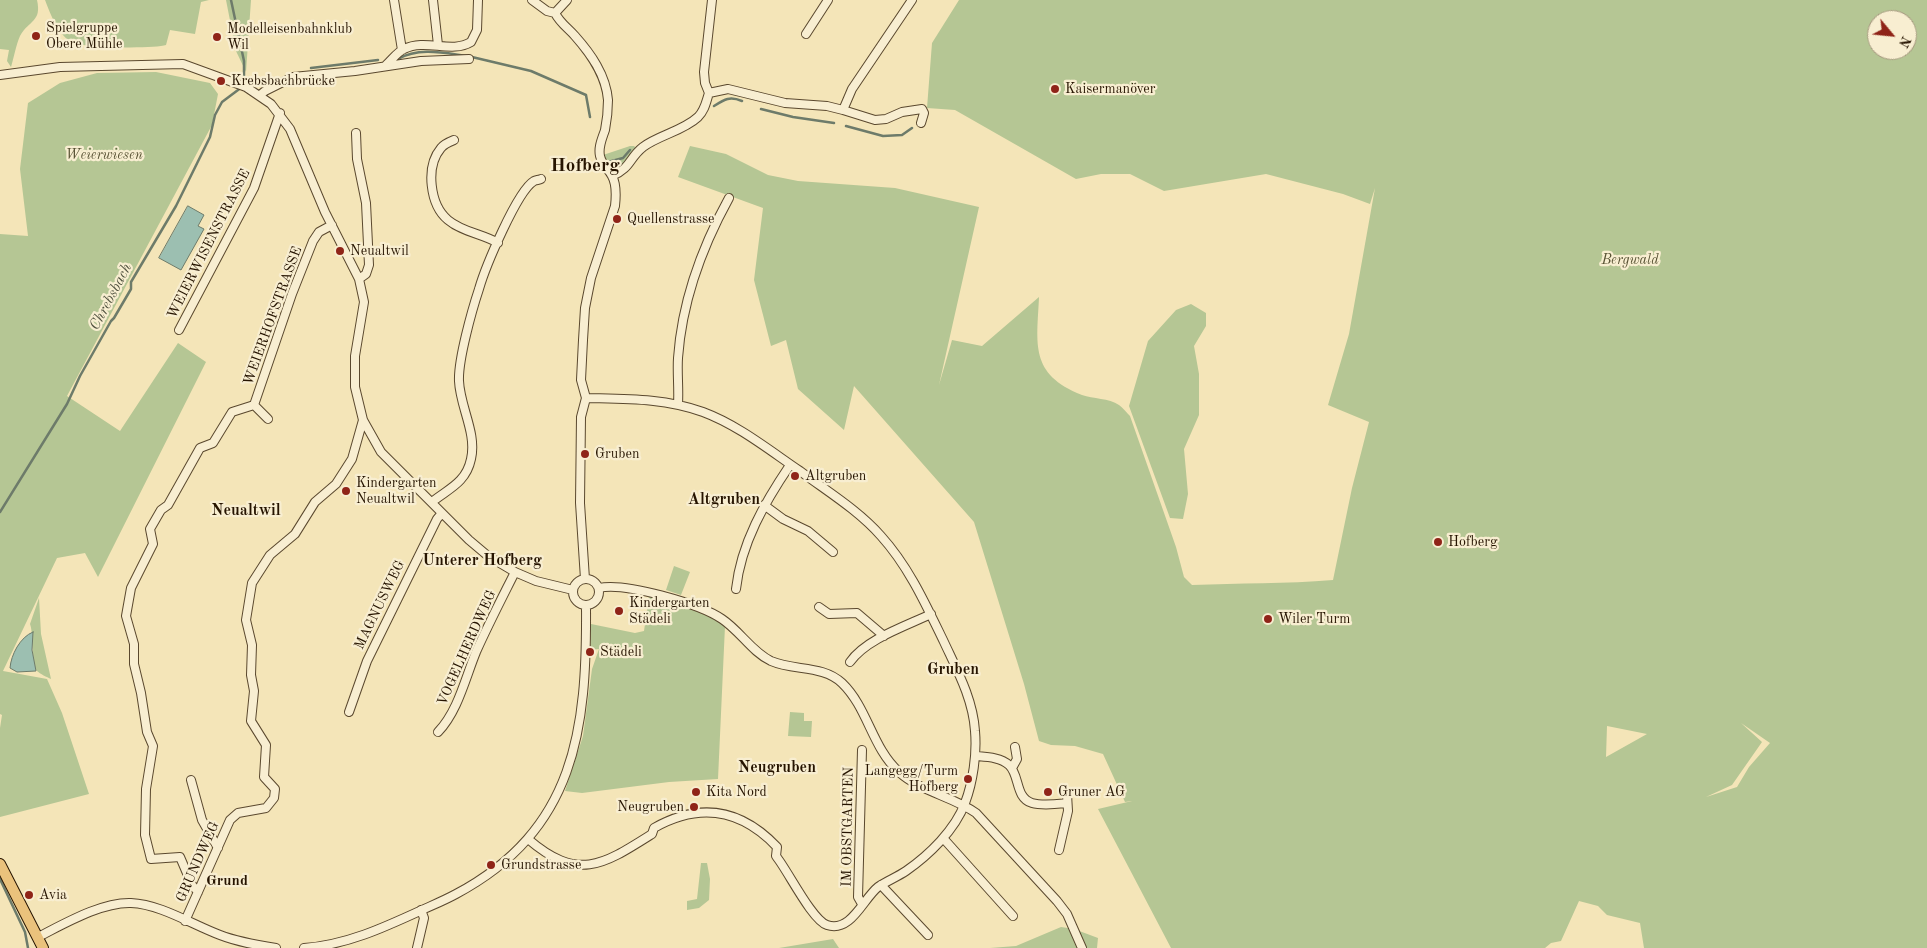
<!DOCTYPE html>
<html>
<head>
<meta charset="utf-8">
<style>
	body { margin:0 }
	#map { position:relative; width:1927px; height:948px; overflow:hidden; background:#f4e5b8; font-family:"Old Standard TT",serif }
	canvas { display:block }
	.north { position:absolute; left:1867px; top:10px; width:50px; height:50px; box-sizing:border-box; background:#f8eed1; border:1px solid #a4977d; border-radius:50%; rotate:118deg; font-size:14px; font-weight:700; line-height:20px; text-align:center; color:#261400 }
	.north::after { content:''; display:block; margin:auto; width:18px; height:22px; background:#8f2418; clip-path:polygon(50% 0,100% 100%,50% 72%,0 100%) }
</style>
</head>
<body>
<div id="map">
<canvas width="1927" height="948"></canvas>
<div class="north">N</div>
</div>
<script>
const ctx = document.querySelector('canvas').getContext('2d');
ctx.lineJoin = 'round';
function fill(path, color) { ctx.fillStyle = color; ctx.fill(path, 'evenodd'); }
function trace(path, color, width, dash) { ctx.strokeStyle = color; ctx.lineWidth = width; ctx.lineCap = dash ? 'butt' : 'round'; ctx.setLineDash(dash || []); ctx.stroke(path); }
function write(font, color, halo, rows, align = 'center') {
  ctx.font = font + ' "Old Standard TT",serif'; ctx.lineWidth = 4.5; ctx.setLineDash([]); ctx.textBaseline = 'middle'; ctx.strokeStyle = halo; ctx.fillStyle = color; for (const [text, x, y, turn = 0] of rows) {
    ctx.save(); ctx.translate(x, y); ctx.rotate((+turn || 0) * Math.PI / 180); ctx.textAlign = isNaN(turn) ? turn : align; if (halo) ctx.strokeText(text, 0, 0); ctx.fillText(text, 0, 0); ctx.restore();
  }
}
const green = new Path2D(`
	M0,0H37C42,22 29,20 20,36C16,45 14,57 11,67L7,61L9,50L0,49Z
	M45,0H209L201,2L195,34L170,30L166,45C155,49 80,48 71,42C58,34 50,13 45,0Z
	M226,0H251L246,72L236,51Z
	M959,0H1927V948H1644L1640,923L1607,915L1598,906L1579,901L1561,941L1551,943L1545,948H1171L1098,809L1132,801L1125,802L1103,754L1075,746L1051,745L1039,741L1024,684L974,522L854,386L844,430L798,389L786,340L771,346L754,280L763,208L678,177L690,146L726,154L768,175L798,181L895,188L979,207L939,385L952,340L982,346L1039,297C1037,344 1029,374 1082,395C1093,399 1109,398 1119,405C1123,408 1127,413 1130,416L1176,547L1184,577L1192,585C1239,583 1286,584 1333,580L1352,488L1369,422L1328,405L1349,334L1375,188L1370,204L1343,194L1266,174L1164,191L1130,174H1101L1076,179L955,110L927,108L932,43ZM1877,20H1907V50H1877ZM1741,723L1770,743L1749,767L1737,787L1706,797L1732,785L1762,742ZM1607,726L1647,734L1606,757Z
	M156,72L210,83L218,94L212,125L67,396L120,431L178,343L206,362L98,577L85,553L57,558L3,671L47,679L62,713L89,794L0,817V728L2,715L0,714V234L28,236L20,169L28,103L60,83L97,73Z
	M630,146H634L636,148C629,158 624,170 611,168L603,155Z
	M1191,304L1206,313V326L1194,346L1199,374V415L1184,449L1188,494L1183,519L1170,518L1129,406L1148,341L1176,310Z
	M674,566L690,572L681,595L666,590Z
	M649,595L696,608L723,623L725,626L718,779L669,782L582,793L565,791L583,736L592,669L599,649L590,650L591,624L635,633L644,631Z
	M39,598L41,634L51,679C47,677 40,674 37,671C31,665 34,635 30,624Z
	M790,712L804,713V721H812L811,737L788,736Z
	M701,863H707L710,879L709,900L699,908L687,910V901L697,899Z
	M1061,927L1074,929L1098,938L1097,948H990L1016,946Z
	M833,939L839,948H779Z`);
const water = new Path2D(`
	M188,206L204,215L198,226L204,229L181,270L159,258Z
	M33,632L32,650L36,671L17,672L10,668C11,655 20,637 33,632Z`);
const stream = new Path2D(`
	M472,57L531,71L586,95L590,117
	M398,59C419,47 444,53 467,56
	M311,68L378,60
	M714,106C725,99 730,96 742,101
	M761,109L793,117L834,123
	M846,126L883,136L902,135L912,128
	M608,162L623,158L630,150
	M0,512L67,404L80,376L111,321L114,318L131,289V282L176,206L210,137L215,115L222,102L242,87L244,80V61L231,0
	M0,879L25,932L28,948`);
const minor = new Path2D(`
	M394,0L402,50
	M433,0L438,45
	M532,0L547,11L555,13C560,23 568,28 575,36C591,54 606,75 608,100C608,110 607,120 605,130C602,139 598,147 600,156C602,165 608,168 612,176C616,183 616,197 615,206L591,278L585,308L583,340L581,380L586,398L581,417L580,503L585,579
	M555,13L567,0
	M806,34L828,0
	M386,65C392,60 397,52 404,49C426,38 451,54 471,42L477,30L478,0
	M0,75L60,67L183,64L246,87L271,104L290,129L325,212L359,279L364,302L355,356V387L363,420L381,452L469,540L488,556L515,572L536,581L573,590
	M709,93L728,89L785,103L827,106L843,110L875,120L886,119L902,112L922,109L924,113L921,123
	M260,95L265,91L293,77L355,71L421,61L469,59
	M843,110L852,89L912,0
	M356,133L357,159L366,203L369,265L366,274L359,279
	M454,140C449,142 444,144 441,148C425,167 430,205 448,220C462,232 483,234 498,243
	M612,176C631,168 629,158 643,147C659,135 683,131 698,117C705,110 706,102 709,93L705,83L704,72L712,0
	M179,330L254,188L280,113
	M678,404C679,389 677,373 678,358C682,302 702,247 729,198
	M268,419L254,405L292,294L313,241L319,232L332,225
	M432,502C448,489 466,483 471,459C477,433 460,407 459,381C458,360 472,310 479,289C485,268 517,191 534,181C536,180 539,180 541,179
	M764,505L783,519L808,531L833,552
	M573 592a13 13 0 1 1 26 0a13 13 0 1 1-26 0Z
	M599,588C625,582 700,604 722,619C740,631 752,652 771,661C794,671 823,665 842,683C868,708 872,748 899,772C921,792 952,796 976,813L1057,901L1067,914L1082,948
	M736,589C741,543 765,502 790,465
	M819,607L829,614L857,613L884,636
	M850,662C866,639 906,626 931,614
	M349,712L367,661L437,519L442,513
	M438,732C458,711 465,679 476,652C488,625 502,598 515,572
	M862,750L858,897L862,904
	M975,756C986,757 1000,757 1009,765C1020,775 1015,798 1032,803C1043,806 1057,804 1067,803
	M1012,768L1017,759L1015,747
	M191,780L202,820L218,848
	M943,838L1013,916
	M528,839C578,882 603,865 652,834L654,828C700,802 741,809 777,847L776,856C788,871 812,920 827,925C851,933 863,899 878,887C887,881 897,877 906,871C929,855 955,830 965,803C973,782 977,754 975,731C973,699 957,670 944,642C926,605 909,567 881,536C858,510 828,492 800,471C769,450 738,425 703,412C664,398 626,399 586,398
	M1059,850L1068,811L1067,794
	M881,885L928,935
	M198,892L192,885L180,857L151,859L145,835L146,789L153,746L147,732L141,693L134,664V644L126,616L131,588L153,544L150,529L161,510L168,505L200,448L213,443L232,412L254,405
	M185,921L230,820L238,813L266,808L274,798L275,789L264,777L266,745L251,721L254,691L251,675L252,645L246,620L252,583L270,555L295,534L315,502L336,484L352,459L363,420
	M38,937C64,924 101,902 131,903C160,904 193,925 220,935C238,942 257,945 276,948
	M304,948C346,945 383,928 422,910C433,905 445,900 456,894C576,830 587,729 586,606
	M417,948L424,918L421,910`);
const major = new Path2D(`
	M0,864L43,948`);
const markers = [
	[36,36,5,"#8f2418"],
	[217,37,5,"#8f2418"],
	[221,81,5,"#8f2418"],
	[1055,89,5,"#8f2418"],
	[617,219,5,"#8f2418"],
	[340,251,5,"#8f2418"],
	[585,454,5,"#8f2418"],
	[795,476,5,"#8f2418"],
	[346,491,5,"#8f2418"],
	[1438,542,5,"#8f2418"],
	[619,611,5,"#8f2418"],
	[1268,619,5,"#8f2418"],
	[590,652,5,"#8f2418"],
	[968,779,5,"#8f2418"],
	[696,792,5,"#8f2418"],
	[1048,792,5,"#8f2418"],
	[694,807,5,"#8f2418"],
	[491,865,5,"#8f2418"],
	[29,895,5,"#8f2418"]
];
const poiNames = [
	["Spielgruppe",46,28],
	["Obere Mühle",46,44],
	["Modelleisenbahnklub",227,29],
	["Wil",227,45],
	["Krebsbachbrücke",231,81],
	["Kaisermanöver",1065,89],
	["Quellenstrasse",627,219],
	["Neualtwil",350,251],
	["Gruben",595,454],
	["Altgruben",805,476],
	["Kindergarten",356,483],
	["Neualtwil",356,499],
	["Hofberg",1448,542],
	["Kindergarten",629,603],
	["Städeli",629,619],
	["Wiler Turm",1278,619],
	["Städeli",600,652],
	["Langegg/Turm",958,771,"right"],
	["Hofberg",958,787,"right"],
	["Kita Nord",706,792],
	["Gruner AG",1058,792],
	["Neugruben",684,807,"right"],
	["Grundstrasse",501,865],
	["Avia",39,895]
];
const parkNames = [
	["Weierwiesen",104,155],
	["Bergwald",1630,260]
];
const streetNames = [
	["WEIERWISENSTRASSE",209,244,-63],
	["WEIERHOFSTRASSE",273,316,-70],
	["MAGNUSWEG",380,605,-64],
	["VOGELHERDWEG",467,648,-66],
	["IM OBSTGARTEN",848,827,-89],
	["GRUNDWEG",198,862,-66]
];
const waterNames = [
	["Chrebsbach",111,297,-62]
];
const neighbourhoodNames = [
	["Grund",227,881]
];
const quarterNames = [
	["Altgruben",724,500],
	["Neualtwil",246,511],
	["Unterer Hofberg",482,561],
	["Gruben",953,670],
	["Neugruben",777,768]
];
const districtNames = [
	["Hofberg",585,166]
];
fill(green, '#b5c694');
fill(water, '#9cbfb1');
trace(water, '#6d7b6a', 1);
trace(stream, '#6d7b6a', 2.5);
trace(minor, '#5a482e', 10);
trace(major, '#261400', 12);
trace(minor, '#f8eed1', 8);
trace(major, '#eac27c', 10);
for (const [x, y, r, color] of markers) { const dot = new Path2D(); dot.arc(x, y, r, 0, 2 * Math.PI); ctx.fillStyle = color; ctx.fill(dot); trace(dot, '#f8eed1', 2); }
write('14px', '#261400', '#f8eed1', poiNames, 'left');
write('italic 14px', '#585234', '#f8eed1', parkNames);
write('14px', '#261400', '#f8eed1', streetNames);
write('italic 15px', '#4f503e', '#f8eed1', waterNames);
write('bold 15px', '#261400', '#f8eed1', neighbourhoodNames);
write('bold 16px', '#261400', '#f8eed1', quarterNames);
write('bold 19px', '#261400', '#f8eed1', districtNames);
</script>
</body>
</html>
